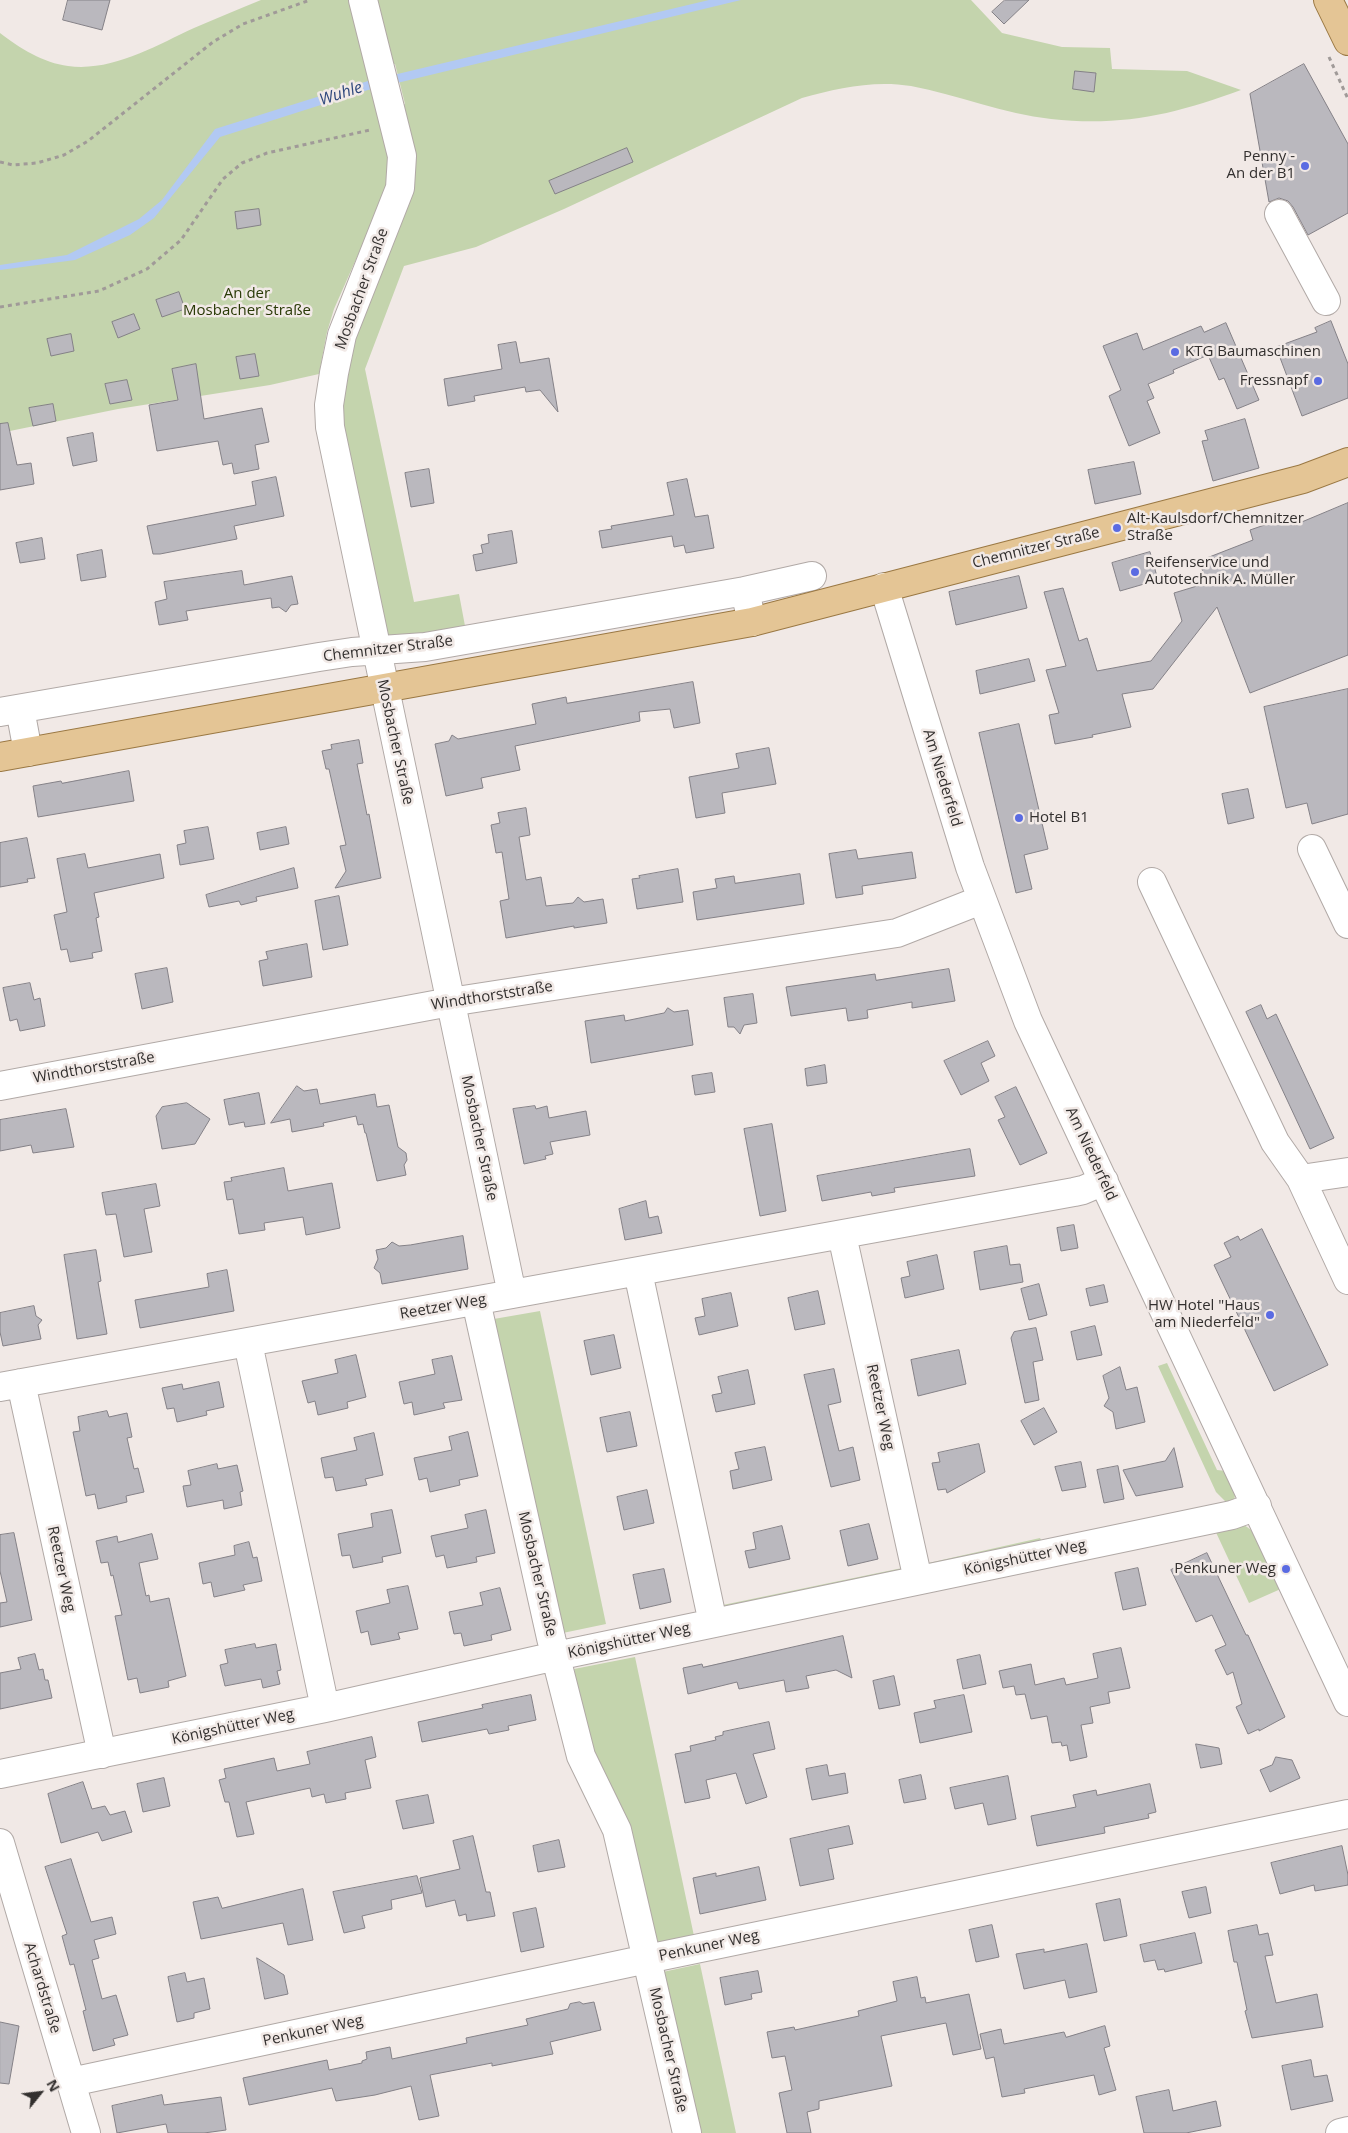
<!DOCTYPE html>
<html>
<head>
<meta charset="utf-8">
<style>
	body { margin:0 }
	#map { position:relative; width:1348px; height:2133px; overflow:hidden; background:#f1e9e6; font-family:"Open Sans",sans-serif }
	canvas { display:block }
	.north { position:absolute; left:15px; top:2068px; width:50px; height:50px; -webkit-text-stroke:4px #f1e9e6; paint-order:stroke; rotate:61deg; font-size:14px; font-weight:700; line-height:20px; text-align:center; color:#33302f }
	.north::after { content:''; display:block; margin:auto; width:18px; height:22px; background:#33302f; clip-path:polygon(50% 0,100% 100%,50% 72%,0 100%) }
</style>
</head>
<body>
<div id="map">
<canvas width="1348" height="2133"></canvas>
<div class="north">N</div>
</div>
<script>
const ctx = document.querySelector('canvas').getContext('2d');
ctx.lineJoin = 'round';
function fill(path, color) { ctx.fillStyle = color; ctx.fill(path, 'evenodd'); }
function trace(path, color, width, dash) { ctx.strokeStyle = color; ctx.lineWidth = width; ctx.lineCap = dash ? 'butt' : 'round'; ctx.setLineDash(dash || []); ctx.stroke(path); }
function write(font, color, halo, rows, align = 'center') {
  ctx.font = font + ' "Open Sans",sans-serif'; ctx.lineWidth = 5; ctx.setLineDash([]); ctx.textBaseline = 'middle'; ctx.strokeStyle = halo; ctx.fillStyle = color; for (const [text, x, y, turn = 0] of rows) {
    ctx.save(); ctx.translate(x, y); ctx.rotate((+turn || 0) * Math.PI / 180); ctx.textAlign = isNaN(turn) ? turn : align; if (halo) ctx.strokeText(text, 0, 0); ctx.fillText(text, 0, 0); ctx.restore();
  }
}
const green = new Path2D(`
	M261,0H971L1002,33L1062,47L1110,48L1112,69L1187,71L1241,90C1176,114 1122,127 1051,119C1004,114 958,95 911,86C874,80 837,88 802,98L564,209L476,247L404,266L365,369L414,602L459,594L465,626L385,641L347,466L340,430V401L349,347L414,183L415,159L402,105L405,104L395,64L367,71L377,111L384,110L397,166L392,193L384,196L334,309L327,332L319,374L270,385L118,409L0,433V33C19,48 44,63 68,66C112,72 155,46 194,28C216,19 238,9 261,0Z
	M540,1311L606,1624L558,1634L488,1320Z
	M1167,1363L1217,1470L1226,1471C1231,1482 1242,1496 1229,1505L1216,1492L1158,1366Z
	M1240,1522L1254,1532L1283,1588L1249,1603L1213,1526Z
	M1040,1538L1042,1542L931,1571L924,1564Z
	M907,1567L904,1576L725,1613L718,1606Z
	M635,1657L694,1936L659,1943L649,1923L586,1737L574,1669Z
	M700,1964L736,2133H699L658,1973Z`);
const water = new Path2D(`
	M709,0H741L368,90L220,137L154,218L130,235L75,260L0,270V265L67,255L139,219L162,200L215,129L368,81Z`);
const building = new Path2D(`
	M68,0H110L102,30L63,20Z
	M1005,0H1029L1004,24L992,12Z
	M1304,64L1348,144V213L1308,235L1293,207L1288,201L1279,198L1269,202L1250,94Z
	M1075,71L1096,73L1094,92L1073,89Z
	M627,148L633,162L555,194L549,181Z
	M259,209L261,225L237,229L235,212Z
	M179,292L185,309L162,317L156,300Z
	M134,314L140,329L118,338L112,322Z
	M1331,321L1348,364V398L1302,416L1276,347L1317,332L1315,328Z
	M1226,323L1259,400L1237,409L1224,378L1219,380L1208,355L1173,370L1174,373L1148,384L1154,398L1147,401L1160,433L1129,446L1109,396L1121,390L1103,346L1137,333L1143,350L1201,326L1204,332Z
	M71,334L74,351L51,356L47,339Z
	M516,342L520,363L549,358L558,412L540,390L526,392L525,387L474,396L475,401L448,406L444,379L502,369L498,345Z
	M255,354L259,376L240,379L236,357Z
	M196,364L204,419L262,408L269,442L255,445L259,469L234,474L232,463L223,465L218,441L157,451L149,405L178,400L172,369Z
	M127,380L132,400L110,404L105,384Z
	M53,404L56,421L33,426L29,408Z
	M1245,419L1259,468L1213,481L1202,441L1208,440L1205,431Z
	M8,423L17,465L31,463L34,484L0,490V424Z
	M93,433L97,461L73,466L67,438Z
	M1134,462L1141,494L1095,504L1088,470Z
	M429,469L434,503L411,507L405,473Z
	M276,477L284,516L234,526L237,539L160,554H153L147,526L256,505L252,482Z
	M687,479L695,517L708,515L714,548L686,553L684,545L674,547L672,536L602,548L599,531L612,529L611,526L674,515L667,483Z
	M1348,503V655L1250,693L1217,607L1153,689L1122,694L1131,727L1092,735L1093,737L1055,744L1049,715L1059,713L1046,670L1066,666L1044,592L1063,588L1079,641L1087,638L1097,671L1151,661L1182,621L1174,593L1207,583L1199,561L1253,540L1250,530L1279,520L1294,525Z
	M512,531L517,563L476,571L473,555L483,553L481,545L489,543L488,535Z
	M42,538L45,559L20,563L16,543Z
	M102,550L106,577L81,581L77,555Z
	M1150,552L1158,580L1120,591L1112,563Z
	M242,571L244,585L292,576L298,604L291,605L286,612L279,607L272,608L271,598L186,611L188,620L159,625L155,602L167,599L164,582Z
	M1019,576L1027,608L956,625L949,592Z
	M1029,659L1035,681L980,694L976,671Z
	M693,682L700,723L674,728L670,709L639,712L640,721L515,746L520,770L481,778L483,788L446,796L435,744L449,741L452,735L458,739L536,724L532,704L566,697L567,703Z
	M1348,689V814L1312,824L1307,803L1286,808L1264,707Z
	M1019,724L1048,849L1024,855L1032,889L1016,893L979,733Z
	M359,740L363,763L357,764L367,815L369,814L381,878L335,888L346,871L340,846L346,845L329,769H326L322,751L332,749L331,745Z
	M769,748L776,784L722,793L725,813L696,818L689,777L739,768L736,754Z
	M129,771L134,801L38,817L33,786L61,781L62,783Z
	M1248,789L1254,818L1228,824L1222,794Z
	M526,808L530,835L519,837L526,880L541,877L546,906L573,903L578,897L584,902L603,899L607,923L574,928V926L506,938L500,901L509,899L502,852L496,853L491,825L500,823L498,813Z
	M208,827L214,859L180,865L177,845L186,843L184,831Z
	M286,827L289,844L260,850L257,833Z
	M27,838L35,878L27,879L28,882L0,887V843Z
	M856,850L858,859L912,852L916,878L862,886L863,894L836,898L829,854Z
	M85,854L88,868L160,854L164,878L94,893L99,917L96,918L102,951L92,953L93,958L70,962L67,949L61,950L54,915L67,912L57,859Z
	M294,868L298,888L256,897L257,901L241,905L239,901L209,907L206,895Z
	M678,869L683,902L637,909L632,879L640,878L639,876Z
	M800,874L804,904L697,920L693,892L717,888L715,879L734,876L735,883Z
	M339,896L348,945L323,950L315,901Z
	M307,944L312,977L263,986L259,961L268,959L266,952Z
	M167,968L173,1002L142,1009L135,974Z
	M949,969L955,1001L912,1008V1002L867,1010L868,1018L848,1021L846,1008L791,1016L786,987L875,974L876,980Z
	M30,983L34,1000L40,998L45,1026L20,1031L17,1019L10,1021L3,988Z
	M753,994L757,1023L744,1025L740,1034L734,1027H728L724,998Z
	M1261,1005L1267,1019L1276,1014L1334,1138L1310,1149L1246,1012Z
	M668,1008L674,1012L688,1010L693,1045L591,1063L585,1021L624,1015L625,1021L664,1013Z
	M988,1041L995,1056L981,1063L989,1081L961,1095L944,1061Z
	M825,1065L827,1083L807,1086L805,1069Z
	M712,1073L715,1092L695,1095L692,1076Z
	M297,1086L304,1091L317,1089L320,1104L375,1094L377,1107L389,1105L398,1147L406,1153L407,1160L404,1165L406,1175L377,1181L366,1133H365L363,1124L358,1125L356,1116L323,1123L324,1126L292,1132L290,1119L271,1123Z
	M1016,1087L1047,1153L1020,1165L998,1120L1005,1117L995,1097Z
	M259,1093L265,1124L245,1127L244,1122L229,1125L224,1100Z
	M187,1103L210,1119L195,1144L162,1149L156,1116L162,1107Z
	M535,1106L536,1109L547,1106L549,1118L586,1111L590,1135L550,1142L553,1154L545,1156L546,1159L524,1164L513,1109Z
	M66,1109L74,1147L33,1153L31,1145L0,1151V1120Z
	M772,1124L786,1211L760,1216L744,1129Z
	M970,1149L975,1176L894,1188L895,1192L872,1196L871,1192L822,1201L817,1176Z
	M284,1168L288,1191L332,1183L340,1228L306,1235L303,1217L264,1223L265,1230L239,1234L233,1199L227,1200L224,1182L232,1181L231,1178Z
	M156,1184L160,1206L144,1209L152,1252L124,1257L116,1214L106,1215L102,1193Z
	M646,1201L649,1218L658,1216L662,1233L625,1240L619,1209Z
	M1074,1225L1078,1248L1061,1251L1057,1228Z
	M1262,1229L1328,1365L1274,1391L1214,1265L1231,1257L1224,1243L1238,1236L1240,1240Z
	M463,1236L468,1269L382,1284L380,1273L374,1268L378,1259L376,1250L386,1248L392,1242L399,1246L410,1245Z
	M1007,1246L1010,1265L1020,1264L1023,1282L980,1290L974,1252Z
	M96,1250L101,1281L98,1282L107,1334L77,1339L64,1255Z
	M937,1255L944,1289L905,1298L901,1278L910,1276L907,1262Z
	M227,1270L234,1311L140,1328L135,1300L209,1287L207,1274Z
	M1039,1284L1047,1315L1029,1320L1021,1289Z
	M1104,1285L1108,1302L1090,1306L1086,1289Z
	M818,1291L825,1324L795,1330L788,1298Z
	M731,1293L738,1326L699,1335L695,1318L705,1316L702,1299Z
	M34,1306L36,1316L42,1320L38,1325L41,1339L3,1346L0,1332V1313Z
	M1095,1326L1102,1355L1077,1360L1071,1332Z
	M1036,1328L1043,1360L1033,1362L1039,1400L1025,1403L1011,1338L1014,1332Z
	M614,1335L621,1368L591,1375L584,1341Z
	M959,1350L966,1384L918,1396L911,1360Z
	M356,1355L366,1397L347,1402L348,1408L318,1415L315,1401L308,1403L302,1381L338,1373L335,1360Z
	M452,1356L462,1400L443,1403L445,1408L414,1415L412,1402L404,1404L399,1382L435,1374L432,1360Z
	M1120,1367L1126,1390L1137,1387L1145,1422L1116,1429L1113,1412L1104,1406L1109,1398L1103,1376Z
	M834,1369L841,1402L828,1405L839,1451L853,1447L860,1480L831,1487L804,1375Z
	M748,1370L755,1404L716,1412L712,1395L722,1393L718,1377Z
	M219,1382L224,1407L206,1411L207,1415L177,1422L174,1408L167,1409L162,1388L182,1384L183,1389Z
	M1044,1408L1057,1432L1034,1445L1021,1421Z
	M107,1411L109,1417L127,1413L132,1437L127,1438L134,1469L138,1468L144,1492L126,1496L127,1502L98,1509L95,1494L86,1496L73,1432L80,1431L78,1417Z
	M630,1412L637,1446L607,1452L600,1418Z
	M468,1432L478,1476L459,1480L460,1485L430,1492L427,1478L419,1480L414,1458L452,1450L449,1437Z
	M374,1433L383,1475L365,1479L367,1485L336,1491L333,1477L325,1478L321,1458L357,1450L354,1438Z
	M979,1444L985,1472L947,1493L946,1489L938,1490L932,1463L940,1462L938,1453Z
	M765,1447L772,1480L733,1489L730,1471L739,1469L735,1453Z
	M1174,1448L1183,1487L1136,1496L1123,1470L1165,1461Z
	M1081,1462L1086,1487L1062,1491L1055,1467Z
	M217,1464L218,1469L237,1465L243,1491L240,1492L242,1505L224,1509L223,1500L187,1507L183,1486L191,1485L188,1471Z
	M1118,1466L1124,1499L1104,1503L1097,1470Z
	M647,1490L654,1523L624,1530L617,1497Z
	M392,1510L401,1553L382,1557L383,1562L353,1568L350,1555L342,1556L338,1534L373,1527L371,1514Z
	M486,1510L495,1553L476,1557L477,1562L447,1568L444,1555L436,1557L431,1536L468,1528L465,1515Z
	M869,1524L878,1559L848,1566L840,1531Z
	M782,1526L790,1559L749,1568L745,1551L756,1549L753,1533Z
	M14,1533L32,1620L0,1627V1603L7,1602L0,1571V1535Z
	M152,1534L158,1559L139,1563L146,1596L149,1595L150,1602L169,1598L186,1676L168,1681L169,1687L140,1693L137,1678L128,1680L115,1616L122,1615L113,1575L111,1576L108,1562L101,1563L96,1541L117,1536L118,1542Z
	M249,1542L253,1558L257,1557L262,1581L243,1585L245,1590L214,1597L211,1582L203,1584L199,1563L235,1555L234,1546Z
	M1207,1553L1246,1635H1248L1285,1717L1259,1731V1729L1248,1734L1236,1707L1242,1704L1233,1672L1227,1675L1215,1650L1226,1645L1212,1615L1196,1622L1171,1570Z
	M1138,1568L1146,1605L1123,1610L1115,1573Z
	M664,1569L671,1602L640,1609L633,1575Z
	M408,1586L418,1629L398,1633L400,1639L371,1645L368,1631L361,1633L356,1611L390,1603L387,1590Z
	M500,1588L511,1630L491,1635L492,1640L464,1646L461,1633L454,1634L449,1612L483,1605L480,1593Z
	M843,1636L852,1678L836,1670L806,1676L809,1688L786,1692L784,1680L739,1689L737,1682L688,1694L683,1668L702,1664L703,1667Z
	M255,1644L256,1648L276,1644L281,1670L277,1671L280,1684L263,1688L261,1679L225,1686L220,1665L228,1663L225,1650Z
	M1121,1648L1130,1688L1108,1692L1110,1703L1090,1707L1093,1723L1081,1725L1087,1757L1070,1761L1067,1745L1062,1746L1061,1742L1052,1743L1047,1716L1031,1719L1025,1694L1016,1695L1014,1686L1003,1688L999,1671L1031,1664L1035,1685L1064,1678L1066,1685L1098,1678L1093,1654Z
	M35,1654L39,1670L43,1669L45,1680H48L52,1698L0,1709V1673L21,1669L18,1658Z
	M980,1655L986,1684L963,1689L957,1660Z
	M894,1676L900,1705L879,1709L873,1681Z
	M531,1695L536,1720L508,1726L509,1730L489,1734L487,1729L422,1742L418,1722L483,1708L482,1705Z
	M964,1695L972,1732L920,1743L914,1713L936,1708L934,1701Z
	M769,1722L775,1749L753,1754L767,1797L746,1804L736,1773L706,1780L710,1798L685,1803L675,1754L691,1751L690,1746L716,1740L715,1737L723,1735V1732Z
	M372,1737L376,1757L365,1760L371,1788L345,1793L346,1799L326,1803L324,1794L312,1797L310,1788L246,1802L254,1834L237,1837L229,1802H225L219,1780L226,1778L224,1769L274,1758L277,1771L310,1764L307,1752Z
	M1196,1744L1219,1748L1222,1764L1201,1768Z
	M1276,1757L1292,1760L1300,1778L1270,1792L1260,1770L1272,1765Z
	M827,1765L829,1776L845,1773L848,1793L812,1800L806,1769Z
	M921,1775L926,1799L904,1803L899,1780Z
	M1008,1776L1016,1819L988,1825L983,1803L955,1809L950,1788Z
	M164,1778L170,1806L143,1812L137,1784Z
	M83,1782L92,1809L105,1806L110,1815L125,1811L132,1832L102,1841L98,1832L61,1843L48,1794Z
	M1150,1784L1156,1812L1148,1814L1149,1818L1104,1827L1105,1833L1037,1846L1031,1816L1076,1807L1073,1795L1096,1790L1097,1795Z
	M428,1795L434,1823L403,1829L396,1801Z
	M849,1826L853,1844L828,1849L834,1879L800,1886L790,1839Z
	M473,1836L486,1892H490L495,1916L467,1921L466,1914L459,1916L455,1900L426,1907L420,1878L460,1869L453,1841Z
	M559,1840L565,1867L538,1872L533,1846Z
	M1342,1846L1348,1875V1885L1315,1891L1314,1885L1280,1894L1271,1863Z
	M71,1859L91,1922L112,1917L116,1934L94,1940L99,1958L92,1960L102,1999L116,1995L128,2035L113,2039L115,2045L93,2051L83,2011L86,2010L74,1964L70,1965L62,1936L67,1934L45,1867Z
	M759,1867L766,1900L700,1914L693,1878L716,1873V1876Z
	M417,1876L422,1893L391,1900L392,1909L362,1916L365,1928L344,1933L333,1892Z
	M1206,1887L1211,1913L1189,1918L1182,1892Z
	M303,1889L313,1940L288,1945L283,1923L201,1939L193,1902L218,1897L222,1908Z
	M1120,1899L1127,1936L1104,1941L1096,1904Z
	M536,1908L544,1947L521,1952L513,1913Z
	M992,1925L999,1957L976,1962L969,1930Z
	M1257,1925L1259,1935L1268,1933L1273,1955L1265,1956L1276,2003L1317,1994L1323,2027L1252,2038L1245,2011L1247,2010L1237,1962H1234L1228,1931Z
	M1195,1933L1202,1963L1165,1972L1164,1969L1158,1970L1155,1960L1144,1962L1140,1945Z
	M1087,1944L1097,1992L1069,1998L1065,1980L1024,1989L1016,1954L1044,1949V1952Z
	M257,1958L284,1975L288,1994L265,1999Z
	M758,1971L762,1992L751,1994L752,1999L725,2005L720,1978Z
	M185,1973L187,1982L204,1978L210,2009L194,2013V2018L177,2022L168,1977Z
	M917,1977L921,1998L925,1997L926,2003L969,1994L981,2049L953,2055L946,2023L881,2036L892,2086L819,2101V2109L807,2112L811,2133H787L779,2093L792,2090L785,2056L772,2058L767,2032L794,2027L795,2030L859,2016L858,2011L897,2001L893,1982Z
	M580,2002L583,2004L594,2002L601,2030L550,2042L553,2054L492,2066V2063L430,2075L439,2116L419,2120L411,2086L375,2095L336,2101L332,2088L249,2105L243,2078L327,2060L329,2070L362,2063V2061L367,2059L366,2052L390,2047L392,2059L467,2043L466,2038L528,2025L526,2019L568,2009L570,2004Z
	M0,2022L19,2026L9,2084L0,2083Z
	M1105,2026L1110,2046L1104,2048L1116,2090L1099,2095L1094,2075L1024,2089L1025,2093L1002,2097L994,2057L986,2059L980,2034L1001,2029L1004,2044L1064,2032L1066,2037Z
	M1311,2060L1314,2077L1327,2075L1333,2101L1291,2110L1282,2066Z
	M1169,2090L1173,2111L1216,2101L1221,2126L1186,2133H1144L1136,2097Z
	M162,2095L164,2105L221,2097L226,2130L204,2133H168L166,2124L117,2133L112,2106Z`);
const path = new Path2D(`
	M1329,57L1348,99
	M0,162L13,165L37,163L64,155L88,141L213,42L243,24L310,0
	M0,307L99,291L147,269L181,240L223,179L242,163L267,153L370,130`);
const minor = new Path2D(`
	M363,0L402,156L400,188L342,335L334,373L329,405L330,427L512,1294
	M1279,214L1326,301
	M884,587L970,867L1028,1021L1348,1702
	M745,591L812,576
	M20,709L28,752
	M0,712L319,657L352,652L425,647L745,591L752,622
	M1312,849L1348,924
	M1152,882L1275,1142L1301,1179L1348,1280
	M0,1086L450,1002L897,933L981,900
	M1301,1179L1348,1172
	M842,1235L918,1580
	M638,1272L713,1623
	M476,1301L551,1638L581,1756L617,1830L687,2133
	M248,1343L325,1708
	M21,1383L102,1754
	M0,1387L1074,1192L1083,1190L1104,1181
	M0,1774L325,1708L556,1656L1232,1515L1257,1506
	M0,1843L86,2133
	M71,2082L647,1959L1348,1814
	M1340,2133L1348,2131`);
const major = new Path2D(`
	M1328,0L1348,41
	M0,757L752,622L1303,479L1348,462`);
const markers = [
	[1305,166,5,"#5a6be2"],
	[1175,352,5,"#5a6be2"],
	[1318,381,5,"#5a6be2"],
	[1117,528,5,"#5a6be2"],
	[1135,572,5,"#5a6be2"],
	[1019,818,5,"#5a6be2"],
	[1270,1315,5,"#5a6be2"],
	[1286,1569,5,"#5a6be2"]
];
const poiNames = [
	["Penny -",1295,157],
	["An der B1",1295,174],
	["KTG Baumaschinen",1185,352,"left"],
	["Fressnapf",1308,381],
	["Alt-Kaulsdorf/Chemnitzer",1127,519,"left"],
	["Straße",1127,536,"left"],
	["Reifenservice und",1145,563,"left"],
	["Autotechnik A. Müller",1145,580,"left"],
	["Hotel B1",1029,818,"left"],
	["HW Hotel \"Haus",1260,1306],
	["am Niederfeld\"",1260,1323],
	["Penkuner Weg",1276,1569]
];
const streetNames = [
	["Mosbacher Straße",362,289,-70],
	["Chemnitzer Straße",1036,548,-14],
	["Chemnitzer Straße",388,649,-7],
	["Mosbacher Straße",395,742,78],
	["Am Niederfeld",942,778,73],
	["Windthorststraße",492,996,-9],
	["Windthorststraße",94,1068,-10],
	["Mosbacher Straße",479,1138,78],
	["Am Niederfeld",1091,1154,65],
	["Reetzer Weg",443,1307,-10],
	["Reetzer Weg",880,1407,78],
	["Königshütter Weg",1025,1558,-12],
	["Reetzer Weg",61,1569,78],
	["Mosbacher Straße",537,1574,77],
	["Königshütter Weg",629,1641,-12],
	["Königshütter Weg",233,1727,-12],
	["Penkuner Weg",709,1946,-12],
	["Achardstraße",42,1988,73],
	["Penkuner Weg",313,2031,-12],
	["Mosbacher Straße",668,2050,77]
];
const parkNames = [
	["An der",247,294],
	["Mosbacher Straße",247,311]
];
const waterNames = [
	["Wuhle",341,94,-18]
];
fill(green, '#c4d4ad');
fill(water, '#b2c9f3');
fill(building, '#bab8be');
trace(building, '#848187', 1);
trace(minor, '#b1a9a6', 30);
trace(major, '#9a7843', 30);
trace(path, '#a09a98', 3, [4, 4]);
trace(minor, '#fff', 28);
trace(major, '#e4c595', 28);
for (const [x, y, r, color] of markers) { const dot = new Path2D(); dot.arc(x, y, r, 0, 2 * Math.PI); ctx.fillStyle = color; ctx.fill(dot); trace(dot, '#f1e9e6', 2); }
write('15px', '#33302f', '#f1e9e6', poiNames, 'right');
write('15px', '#33302f', '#f1e9e6', streetNames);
write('15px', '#2a3a07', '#f1e9e6', parkNames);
write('italic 16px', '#2d477c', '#f1e9e6', waterNames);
</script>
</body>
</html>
